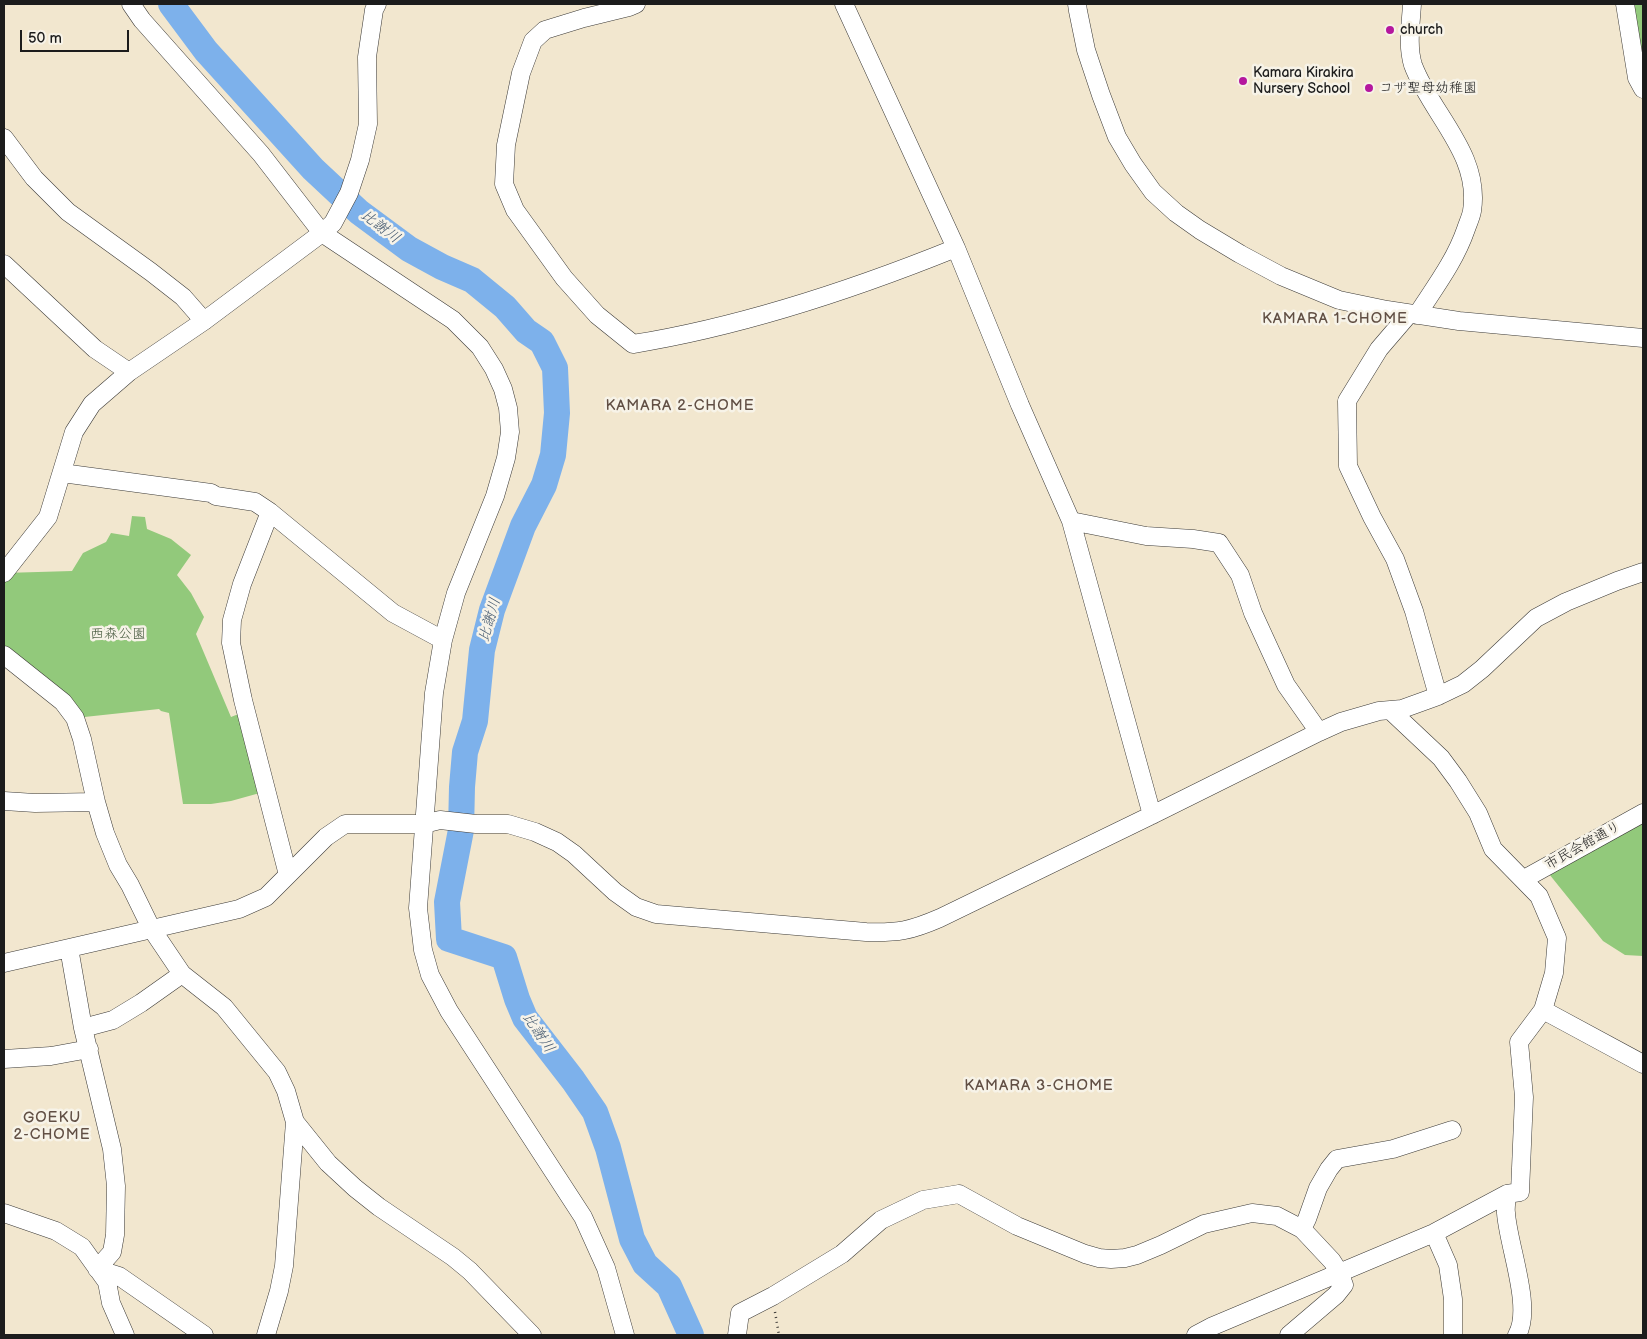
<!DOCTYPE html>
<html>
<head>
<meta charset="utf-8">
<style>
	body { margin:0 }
	#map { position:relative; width:1647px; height:1339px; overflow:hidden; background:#f2e7cf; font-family:"Balsamiq Sans",sans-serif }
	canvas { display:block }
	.frame { position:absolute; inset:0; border:5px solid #1c1c1c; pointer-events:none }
	.scale { position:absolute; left:20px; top:30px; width:109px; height:22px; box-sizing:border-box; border:2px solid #1c1c1c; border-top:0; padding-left:6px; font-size:15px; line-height:18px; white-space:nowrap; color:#1c1c1c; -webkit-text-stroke:4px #f7f3e8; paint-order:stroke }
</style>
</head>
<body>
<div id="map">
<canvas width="1647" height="1339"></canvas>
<div class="frame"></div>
<div class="scale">50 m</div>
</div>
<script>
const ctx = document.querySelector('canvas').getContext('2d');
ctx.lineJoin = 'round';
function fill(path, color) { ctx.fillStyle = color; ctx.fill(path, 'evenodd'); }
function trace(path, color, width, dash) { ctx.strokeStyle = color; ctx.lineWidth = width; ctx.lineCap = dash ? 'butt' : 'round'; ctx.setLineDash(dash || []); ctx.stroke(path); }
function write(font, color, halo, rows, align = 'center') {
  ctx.font = font + ' "Balsamiq Sans","Klee One",sans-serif'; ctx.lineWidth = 5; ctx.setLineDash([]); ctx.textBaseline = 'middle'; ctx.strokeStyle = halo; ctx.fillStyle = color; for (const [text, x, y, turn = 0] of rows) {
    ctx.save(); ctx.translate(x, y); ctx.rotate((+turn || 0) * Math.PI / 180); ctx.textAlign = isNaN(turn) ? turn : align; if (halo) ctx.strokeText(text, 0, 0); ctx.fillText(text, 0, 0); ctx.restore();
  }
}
const green = new Path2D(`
	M1626,4H1643V89Z
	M132,516L145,517L147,529L171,539L191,555L177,575L191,593L204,617L196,634L231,717L246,711L267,791L231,801L211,804H183L169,713L161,711L159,709L75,718L4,655V573L72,571L83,553L106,542L111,533L129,536Z
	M1643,813V956L1625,955L1603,941L1541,864Z`);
const river = new Path2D(`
	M171,4L206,51L313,169L359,212L409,249L442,267L472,280L505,307L526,331L542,342L555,368L557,413L553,455L544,485L523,526L492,610L482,650L475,721L465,752L462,787L461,830L447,902L449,939L504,957L517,999L525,1018L573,1080L595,1112L608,1148L632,1239L645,1264L669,1286L691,1335`);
const path = new Path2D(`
	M775,1312L779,1335`);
const minor = new Path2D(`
	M131,4L142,20L261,154L322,233L453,320L480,347L494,369L503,389L508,408L510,432L506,458L495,496L456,593L443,640L434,693L418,908L423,950L430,975L449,1011L583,1217L606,1268L625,1335
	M636,4L629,7L584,18L545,30L533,41L521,73L506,145L504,184L515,210L564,278L597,315L633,344C744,326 852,290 956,248
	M844,4L956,248L1020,405L1071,521L1152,815
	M1077,4L1078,11L1086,50L1101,95L1117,137L1133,164L1153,192L1176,213L1200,230L1240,254L1281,276L1339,300L1387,310L1459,321L1643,338
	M1412,4C1411,23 1407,46 1413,65C1431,114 1481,154 1472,211C1471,217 1468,223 1466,229C1455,261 1435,287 1417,315
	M1625,4L1637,78L1643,89
	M4,138L34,178L68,212L151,272L183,297L204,321
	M4,264L95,349L129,372
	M1409,314L1379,349L1347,401L1348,466L1372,517L1395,559L1414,611L1438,696
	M62,473L211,493L216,496L255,502L270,512L393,613L443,640
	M270,512L242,584L232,620L231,643L243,700L288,875
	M1071,521L1146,536L1193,539L1219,543L1240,575L1253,613L1286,685L1319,732
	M4,573L48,517L74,432L92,404L129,372L204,321L322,233L333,223L349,193L360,160L368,124L367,57L374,10L377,4
	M4,655L63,702L75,718L82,739L96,802L105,833L118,865L130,885L151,928L182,974L224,1007L277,1072L286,1091L295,1122L328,1163L355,1188L379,1207L453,1257L470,1271L532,1335
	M4,801L35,803L96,802
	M1524,879L1643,813
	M69,948L83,1028L112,1149L116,1186L115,1235L112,1252L97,1269L119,1276L204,1335
	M4,963L239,909L266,897L326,837L345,824H424L440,820L476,824H508L535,832L557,842L574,854L615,892L636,907L656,914L866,932C898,933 910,931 940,918L1152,815L1319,732L1341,722L1379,711L1402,709L1438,696L1463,684L1482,669L1536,618L1566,602L1617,581L1643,572
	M1543,1010L1643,1064
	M83,1028L113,1020L141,1003L182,974
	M4,1059L51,1056L89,1049
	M1507,1194C1507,1200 1505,1207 1506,1213C1508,1245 1533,1308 1517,1335
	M4,1213L56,1231L82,1247L107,1282L111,1303L125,1335
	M1302,1229L1307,1219L1318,1188L1329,1169L1337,1159L1393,1149L1452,1130
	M1434,1233L1448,1265L1453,1299V1335
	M266,1335L279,1291L284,1266L295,1122
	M737,1335L740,1313L773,1296L842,1254L881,1220L923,1200L959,1194L1017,1226L1085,1254L1099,1258L1111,1259L1125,1258L1137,1255L1161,1245L1204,1224L1252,1213L1277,1216L1302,1229L1332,1261L1339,1272L1344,1285L1336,1295L1289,1335
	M1196,1335L1213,1326L1434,1233L1507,1194L1520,1192L1524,1097L1519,1042L1543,1010L1554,973L1557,938L1539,896L1493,849L1478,813L1458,781L1441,758L1390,710`);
const markers = [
	[1390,30,5,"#b5179e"],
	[1243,81,5,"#b5179e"],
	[1369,88,5,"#b5179e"]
];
const poiNames = [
	["church",1400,30],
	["Kamara Kirakira",1253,73],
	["Nursery School",1253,89],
	["コザ聖母幼稚園",1379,88]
];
const parkNames = [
	["西森公園",118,634]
];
const streetNames = [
	["市民会館通り",1583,846,-29]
];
const waterNames = [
	["比謝川",380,227,37],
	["比謝川",490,620,-74],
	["比謝川",538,1033,56]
];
const neighbourhoodNames = [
	["KAMARA 1-CHOME",1335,319],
	["KAMARA 2-CHOME",680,406],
	["KAMARA 3-CHOME",1039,1086],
	["GOEKU",52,1118],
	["2-CHOME",52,1135]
];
fill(green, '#92c97b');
trace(river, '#7db1eb', 26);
trace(minor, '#3c3a37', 19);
trace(path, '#3c3a37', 2.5, [1, 4]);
trace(minor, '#fff', 18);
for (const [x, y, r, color] of markers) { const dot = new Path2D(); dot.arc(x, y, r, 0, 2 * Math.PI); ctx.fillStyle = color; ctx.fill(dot); trace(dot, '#f7f3e8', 2); }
write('14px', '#1c1c1c', '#f7f3e8', poiNames, 'left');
write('14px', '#45593d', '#f7f3e8', parkNames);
write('14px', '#1c1c1c', '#f7f3e8', streetNames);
write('italic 15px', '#43586f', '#f7f3e8', waterNames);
ctx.letterSpacing = '1px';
write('15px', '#614f44', '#f7f3e8', neighbourhoodNames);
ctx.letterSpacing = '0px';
</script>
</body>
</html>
